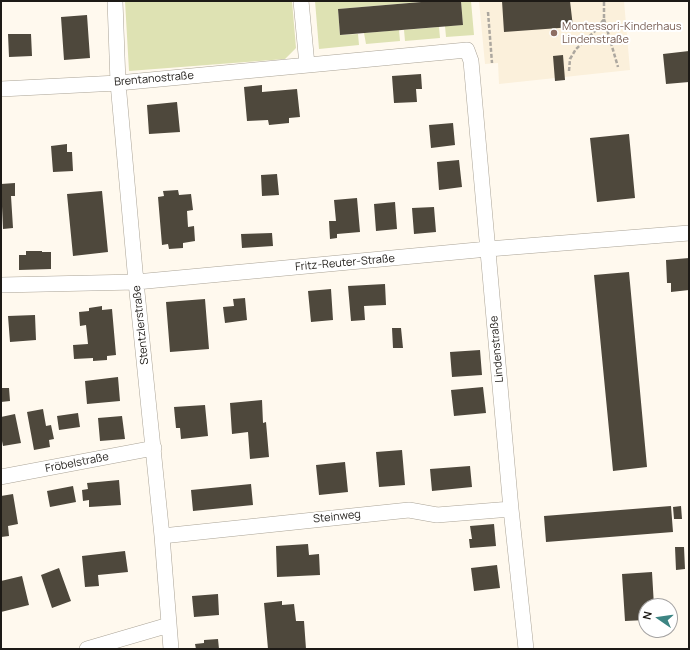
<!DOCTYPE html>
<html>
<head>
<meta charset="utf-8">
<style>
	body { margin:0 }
	#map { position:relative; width:690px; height:650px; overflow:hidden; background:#fff9ee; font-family:Manrope,sans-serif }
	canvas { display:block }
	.frame { position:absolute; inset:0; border:2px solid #1d1a16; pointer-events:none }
	.north { position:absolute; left:638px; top:598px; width:40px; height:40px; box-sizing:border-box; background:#fff; border:1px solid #a5a3a2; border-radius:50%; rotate:283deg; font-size:11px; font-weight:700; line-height:16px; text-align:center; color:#1d1a16 }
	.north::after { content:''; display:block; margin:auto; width:14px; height:18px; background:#3d8583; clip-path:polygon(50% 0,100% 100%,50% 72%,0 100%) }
</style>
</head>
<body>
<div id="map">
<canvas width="690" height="650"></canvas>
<div class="frame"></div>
<div class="north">N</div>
</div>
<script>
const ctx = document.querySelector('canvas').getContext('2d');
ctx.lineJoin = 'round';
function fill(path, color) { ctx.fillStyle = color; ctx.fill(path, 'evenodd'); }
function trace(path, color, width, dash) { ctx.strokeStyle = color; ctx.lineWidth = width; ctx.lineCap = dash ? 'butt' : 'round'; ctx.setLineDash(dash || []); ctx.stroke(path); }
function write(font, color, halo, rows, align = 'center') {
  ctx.font = font + ' Manrope,sans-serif'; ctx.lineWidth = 4; ctx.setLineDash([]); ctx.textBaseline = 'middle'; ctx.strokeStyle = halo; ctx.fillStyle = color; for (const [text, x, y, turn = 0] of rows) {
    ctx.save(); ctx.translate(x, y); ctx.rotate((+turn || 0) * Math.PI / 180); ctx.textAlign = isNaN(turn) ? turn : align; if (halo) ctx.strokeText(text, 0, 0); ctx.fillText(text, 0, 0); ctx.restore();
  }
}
const built = new Path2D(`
	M479,1H624L630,70L499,84L498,63L485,64Z`);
const green = new Path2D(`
	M125,1H292L296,48L285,59L129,71Z
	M315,1H433L338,9L340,35L358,34L359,45L319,49Z
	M461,1H471L474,35L446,37L445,26L463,25Z
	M439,27L440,38L405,41L404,30Z
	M399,30L400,41L366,44L364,33Z`);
const building = new Path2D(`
	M433,1H461L463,25L340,35L338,9Z
	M502,1H570L573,27L504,32Z
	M87,15L90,58L64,60L61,17Z
	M8,34H31L32,56L9,57Z
	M689,51V82L666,84L663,54Z
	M563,55L565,80L555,81L553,56Z
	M421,74L422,89H416L417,102L394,103L392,76Z
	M262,85V92L297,89L300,117L289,118V123L269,125L268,120L247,121L244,87Z
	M177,102L180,132L149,134L147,105Z
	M453,123L455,145L431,148L429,125Z
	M629,134L635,198L597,202L590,138Z
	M67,144V152H72L73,171L53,172L51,146Z
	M459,160L462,187L439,190L437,162Z
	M277,174L279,195L262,196L261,175Z
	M15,183V196H11L13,228L3,229L1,184Z
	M178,190L179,195L191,194L193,210L187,211L188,227L194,226L195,241L183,243V248L169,249L168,244L162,245L158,197L164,196L163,191Z
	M102,191L108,252L73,256L67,194Z
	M357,198L360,232L337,234V238L330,239L329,221H336L334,200Z
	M395,202L397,229L376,231L374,204Z
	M434,207L436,232L414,234L412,208Z
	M272,233L273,246L242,248L241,234Z
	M26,251H42V252H51V269L19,270V255H26Z
	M689,258V290L671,292V283H667L666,260Z
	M629,272L647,467L613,471L594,275Z
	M385,284L386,305L364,306L365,320L351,321L348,286Z
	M331,289L333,320L311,322L308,291Z
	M245,298L247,320L225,323L223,307L234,306L233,299Z
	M205,299L209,349L170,352L166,302Z
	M102,306V310L112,309L116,355L107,356V360L93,361V358L74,359L73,345L88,344L86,325L80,326L79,312L89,311V308Z
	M35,315L36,340L10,342L8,316Z
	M392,328H401L403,348H393Z
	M480,350L482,375L452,377L450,352Z
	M118,377L120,401L87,404L85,381Z
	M483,387L486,413L454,416L451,390Z
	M1,388H9L10,401L1,402Z
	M262,400L263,423L266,422L269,457L250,459L248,432L232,434L230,403Z
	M205,405L208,436L181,439L180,428H176L174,407Z
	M43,409L46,426L51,425L54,439L49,440L50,447L34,450L27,412Z
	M78,413L80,427L59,430L57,416Z
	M15,414L21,443L3,446L1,436V417Z
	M122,416L125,439L100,441L98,418Z
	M402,450L405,485L379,487L376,452Z
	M345,462L348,492L319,495L316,465Z
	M470,466L472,487L432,491L430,469Z
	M119,480L121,505L89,507V500L83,501L82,490L88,489L87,483Z
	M251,484L253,505L193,511L191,490Z
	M73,486L76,502L50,507L47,491Z
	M13,494L18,524L8,526L9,536L1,537V496Z
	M671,506L673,532L546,542L544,516Z
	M681,506L682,519H674L673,507Z
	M494,524L496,546L470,548L469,539H472L470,526Z
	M308,544L309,555L319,554L320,575L277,577L276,546Z
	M675,547H684L685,569L676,570Z
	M125,551L128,572L98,575L99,586L85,587L82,556Z
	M497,565L500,588L474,591L471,568Z
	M59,568L71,601L52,608L41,575Z
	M652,572L654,606H646V620L625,621L622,574Z
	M22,576L29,605L1,612V581Z
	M218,594L219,615L194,617L192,596Z
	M282,601V605L294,604L296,621H304L306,649H268L264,603Z
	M218,639L219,649H196L195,644L204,643V640Z`);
const path = new Path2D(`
	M488,12L492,63
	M604,19L618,67
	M569,71L570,59L576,49L595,31L604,19V1`);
const street = new Path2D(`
	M115,1L118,83L136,282L162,536L171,649
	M301,1L307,65
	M1,89L118,83L467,50L471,61L511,509L526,649
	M1,285L136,282L488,249L689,233
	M1,477L154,448
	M162,536L409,510L437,515L511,509
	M87,649L169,625`);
const markers = [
	[554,33,4,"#8d6e63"]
];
const educationNames = [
	["Montessori-Kinderhaus",562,27],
	["Lindenstraße",562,40]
];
const streetNames = [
	["Brentanostraße",154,79,-5],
	["Fritz-Reuter-Straße",345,263,-5],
	["Stentzlerstraße",141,325,-96],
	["Lindenstraße",497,349,-95],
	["Fröbelstraße",77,463,-11],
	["Steinweg",337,517,-6]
];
fill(built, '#fbf0db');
fill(green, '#dee2b3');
fill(building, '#4e483c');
trace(street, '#aaa396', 16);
trace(path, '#aca79f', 2.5, [4, 2]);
trace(street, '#fff', 15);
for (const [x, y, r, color] of markers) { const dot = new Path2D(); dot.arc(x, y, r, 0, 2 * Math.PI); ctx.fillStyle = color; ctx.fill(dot); trace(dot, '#fff', 1.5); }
write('11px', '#785e54', '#fff', educationNames, 'left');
write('11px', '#1d1a16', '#fff', streetNames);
</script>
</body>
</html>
